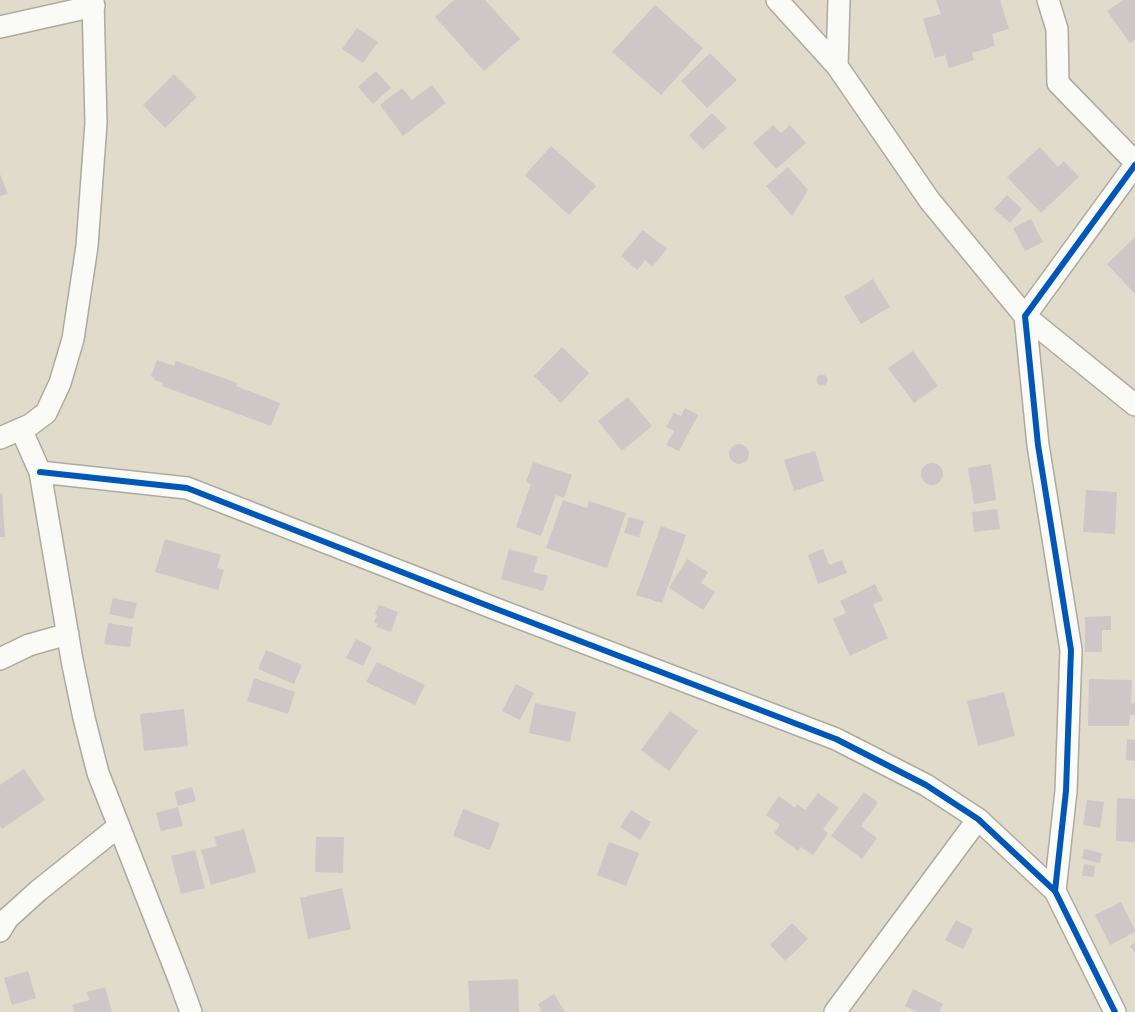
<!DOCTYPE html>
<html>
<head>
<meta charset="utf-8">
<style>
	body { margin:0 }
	canvas { display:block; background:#e0dbca }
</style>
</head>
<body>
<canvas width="1135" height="1012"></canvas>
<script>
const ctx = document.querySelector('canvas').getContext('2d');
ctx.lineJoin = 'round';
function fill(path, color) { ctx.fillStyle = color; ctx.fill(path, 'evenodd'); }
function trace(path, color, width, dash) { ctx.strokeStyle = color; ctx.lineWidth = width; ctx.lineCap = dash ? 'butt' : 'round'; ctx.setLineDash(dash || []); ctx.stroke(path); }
const building = new Path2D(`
	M454,0H485L520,39L484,71L435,17Z
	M936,0H1000L1009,29L992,34L995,46L972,53L974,60L949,68L945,55L935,58L923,19L941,14Z
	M1123,0H1135V40L1130,43L1107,11Z
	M655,5L703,48L661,95L612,52Z
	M357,28L378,42L363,63L342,49Z
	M710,53L737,80L707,108L681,81Z
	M376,71L391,88L373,104L358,87Z
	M174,74L197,97L165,128L143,105Z
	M432,85L446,103L403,136L380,105L402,88L412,100Z
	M712,113L727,128L703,150L689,135Z
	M773,125L781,133L790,125L806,143L776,169L753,143Z
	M551,146L596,186L569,215L525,175Z
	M1040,147L1058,167L1064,161L1079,177L1041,213L1007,177Z
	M788,167L808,190L792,216L766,186Z
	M0,174L8,194L0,196Z
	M1007,195L1022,209L1010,223L994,209Z
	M1031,219L1043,242L1025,251L1013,228Z
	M643,230L667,249L652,267L645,260L637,270L621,256Z
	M1135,237V294L1107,264Z
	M873,279L890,307L861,324L844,297Z
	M562,347L589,373L561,403L534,376Z
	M913,351L938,386L914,403L888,368Z
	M157,360L174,366L176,361L237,383L236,386L280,403L271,426L162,386L163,383L154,380L155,378L151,376Z
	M816.5 380a5.5 5.5 0 1 1 11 0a5.5 5.5 0 1 1-11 0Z
	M628,397L652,426L622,451L598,421Z
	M685,408L698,415L679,451L666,445L674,431L666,427L674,413L681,416Z
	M729 454a10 10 0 1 1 20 0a10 10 0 1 1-20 0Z
	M815,451L824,481L794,491L784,460Z
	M533,462L572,475L564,498L556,495L541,536L516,527L531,484L526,482Z
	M921 474a11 11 0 1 1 22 0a11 11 0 1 1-22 0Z
	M991,464L996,500L974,504L968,468Z
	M1086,490L1117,492L1115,534L1083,532Z
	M2,493L5,537H0V494Z
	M563,500L587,508L589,501L626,513L607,568L546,548Z
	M997,509L1000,529L974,532L972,512Z
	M629,517L644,521L639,537L624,533Z
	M661,526L686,535L662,603L636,595Z
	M165,539L221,555L217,568L224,570L218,590L155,572Z
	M509,549L538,557L533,572L548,576L543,591L501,579Z
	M823,549L829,565L842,560L847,573L818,584L808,555Z
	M687,559L708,572L701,583L715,592L703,610L669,588Z
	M875,584L883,600L873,604L888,638L850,656L833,619L846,613L840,601Z
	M113,598L137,603L133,619L109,614Z
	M379,605L398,612L391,632L376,627L378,624L374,622L377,615L375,614Z
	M1111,616V630H1102V652H1085V617Z
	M108,623L133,627L130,647L104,644Z
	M356,639L372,647L363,666L346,658Z
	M266,650L302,665L294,684L258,669Z
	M377,662L425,685L415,705L366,682Z
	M254,678L295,692L288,714L247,701Z
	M1089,679L1132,680L1131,703H1135V715H1130L1129,726H1088Z
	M516,684L534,693L520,720L502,711Z
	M1004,692L1015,736L978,746L967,701Z
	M535,703L576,712L570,742L529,733Z
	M184,709L188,746L144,751L140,714Z
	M670,711L698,731L669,771L641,750Z
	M1127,739L1135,740V761L1126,760Z
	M24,769L45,800L2,829L0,826V785Z
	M192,787L196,801L178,806L174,792Z
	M864,792L878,803L861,826L877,838L862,859L831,836Z
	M818,793L839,808L823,829L828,833L813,855L801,847L798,851L774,833L780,825L766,815L779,796L795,808L797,804L805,810Z
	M1117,798L1135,799V842L1116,841Z
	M1087,800L1104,802L1100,828L1083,825Z
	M178,807L183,826L161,831L156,813Z
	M463,809L500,823L490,850L453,836Z
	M631,810L651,822L640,840L620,827Z
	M244,829L256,872L211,885L201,850L217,846L214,837Z
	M316,837H344L343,873L315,872Z
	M609,842L639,853L626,886L597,875Z
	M1084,849L1102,853L1100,863L1082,859Z
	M195,850L205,888L181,894L171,856Z
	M1084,864L1095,866L1094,877L1082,876Z
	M342,888L351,929L308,939L300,898Z
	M1121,902L1135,930V932L1110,945L1095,915Z
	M956,920L973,929L963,949L945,940Z
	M792,923L808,939L785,961L770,945Z
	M1135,942V953L1130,946Z
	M28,971L36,998L12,1005L4,978Z
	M518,979L519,1012H470L468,981Z
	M105,987L112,1012H74L72,1005L89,1000L87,992Z
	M913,989L943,1004L939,1012H917L905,1006Z
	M554,994L565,1012H542L538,1004Z`);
const street = new Path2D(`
	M777,0L837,66L930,201L1025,316L1135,405
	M1048,0L1057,29L1058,83L1135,162
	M0,27L94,6
	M837,66L839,0
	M21,429L40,472L72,660L84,718L98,773L179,979L191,1012
	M0,438L30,425L46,413L60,383L73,339L87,246L96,123L93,0
	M40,472L187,488L491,607L836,739L926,785L978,819L1055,891L1115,1012
	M0,659L29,645L68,634
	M1055,891L1066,791L1071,650L1038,445L1025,316L1135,165
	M0,931L8,918L38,891L119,826
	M835,1012L978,819`);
const cycleway = new Path2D(`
	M40,472L187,488L491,607L836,739L926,785L978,819L1055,891L1115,1012
	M1055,891L1066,791L1071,650L1038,445L1025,316L1135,165`);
fill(building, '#cdc7c8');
trace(street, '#adaaa0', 24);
trace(street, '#fafaf7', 21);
trace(cycleway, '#0057b8', 6);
</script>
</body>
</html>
